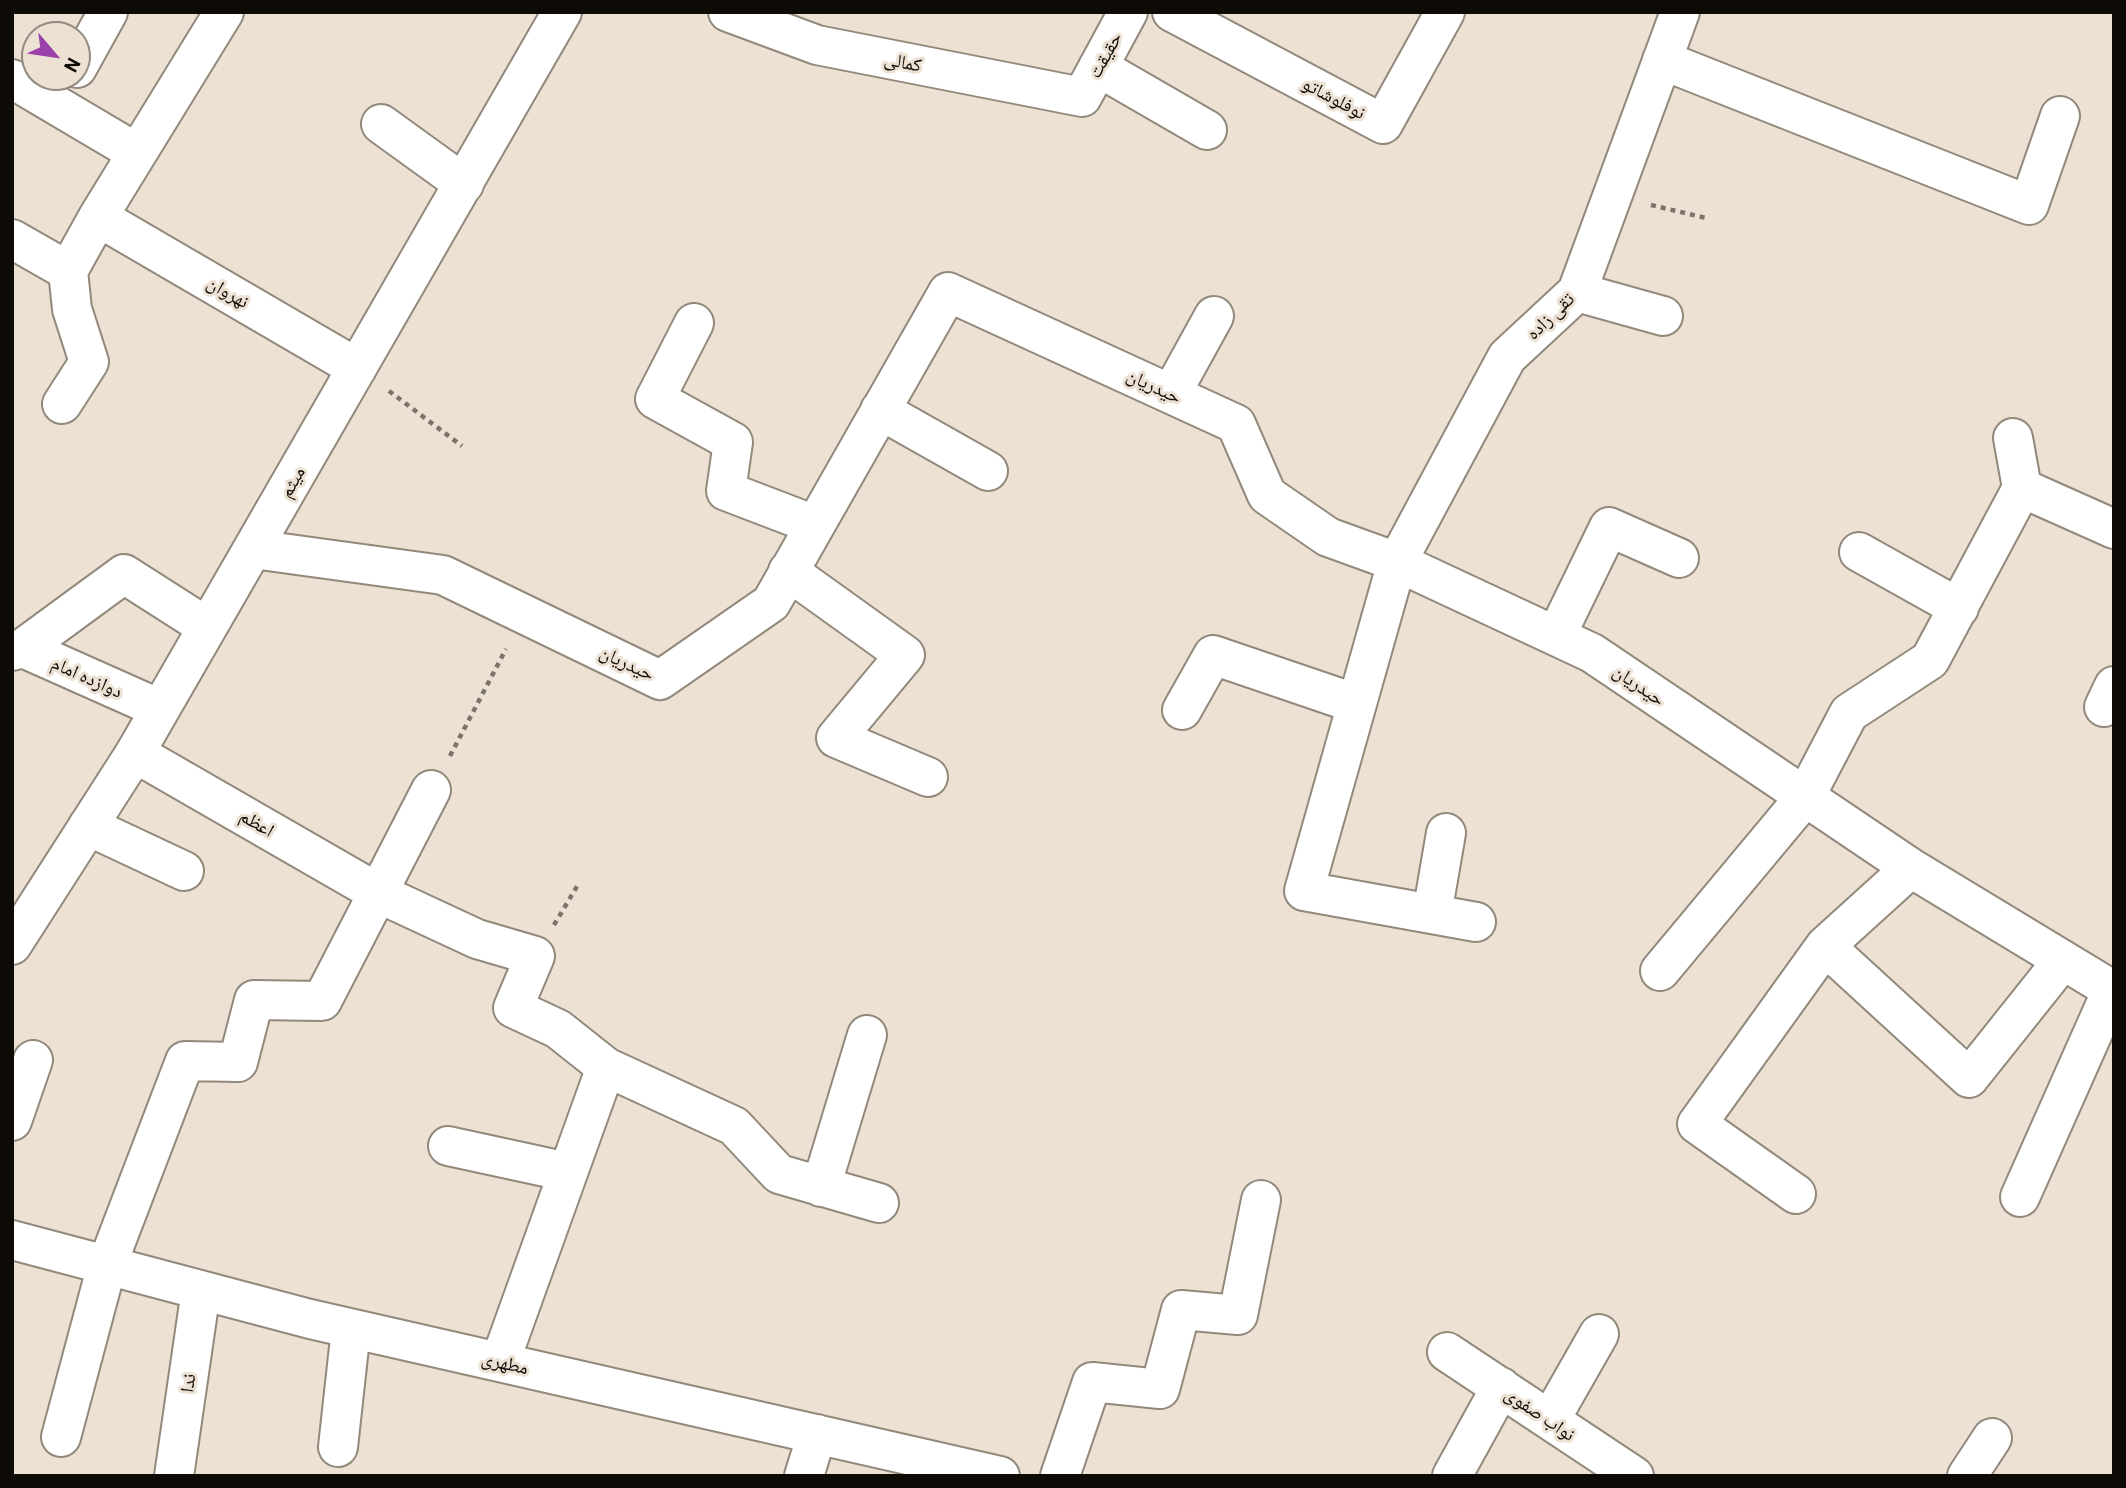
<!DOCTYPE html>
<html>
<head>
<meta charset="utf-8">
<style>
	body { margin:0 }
	#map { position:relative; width:2126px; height:1488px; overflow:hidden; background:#ece1d3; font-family:Barlow,sans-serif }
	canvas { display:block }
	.frame { position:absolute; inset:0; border:14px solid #0e0b06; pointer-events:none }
	.north { position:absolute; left:21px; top:21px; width:70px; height:70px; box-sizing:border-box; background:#ece1d3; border:2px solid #938b81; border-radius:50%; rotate:119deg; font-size:19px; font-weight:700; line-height:28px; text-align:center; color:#0e0b06 }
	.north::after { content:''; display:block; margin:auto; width:24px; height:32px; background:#9a41ac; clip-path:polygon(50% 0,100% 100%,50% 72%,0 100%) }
</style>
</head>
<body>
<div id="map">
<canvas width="2126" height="1488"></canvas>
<div class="frame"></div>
<div class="north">N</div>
</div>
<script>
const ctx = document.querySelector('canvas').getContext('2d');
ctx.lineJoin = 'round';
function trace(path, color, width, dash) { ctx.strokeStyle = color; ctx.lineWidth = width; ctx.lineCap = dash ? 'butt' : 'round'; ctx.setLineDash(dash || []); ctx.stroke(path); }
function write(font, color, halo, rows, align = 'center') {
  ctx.font = font + ' Barlow,"Noto Naskh Arabic",sans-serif'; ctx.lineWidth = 6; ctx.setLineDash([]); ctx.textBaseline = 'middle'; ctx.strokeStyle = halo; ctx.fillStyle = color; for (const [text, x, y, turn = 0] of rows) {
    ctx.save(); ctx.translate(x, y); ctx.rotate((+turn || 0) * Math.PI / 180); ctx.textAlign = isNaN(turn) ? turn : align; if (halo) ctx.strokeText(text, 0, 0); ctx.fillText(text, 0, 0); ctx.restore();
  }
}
const path = new Path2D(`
	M1651,205L1706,218
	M389,391L462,446
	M450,756L506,649
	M554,925L579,883`);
const street = new Path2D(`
	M728,12L817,45L1082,97L1128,12
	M1172,12L1383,124L1445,12
	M1662,60L2029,205L2060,116
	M1098,67L1207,130
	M77,68L108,12
	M12,79L137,153
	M381,124L464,184
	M98,217L357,368
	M12,239L68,271L98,217L224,12
	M1577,292L1663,316
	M694,323L655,399L733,442L726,491L815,525
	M1171,394L1214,316
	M62,404L89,362L72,309L68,271
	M880,410L988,471
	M2013,438L2022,488
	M253,549L443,575L660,680L771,603L948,292L1236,424L1267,495L1328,537L1397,562L1592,653L1911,868L2114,991
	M1859,552L1959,608
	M788,571L905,655L836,738L928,777
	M1556,636L1609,527L1679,558
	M23,648L124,574L207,627
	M12,651L23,648L160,709
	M2104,707L2114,686
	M1182,710L1213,655L1357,704
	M135,753L378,893L477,939L535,956L513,1008L558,1029L606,1067L734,1126L779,1174L879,1203
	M88,826L184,871
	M1432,914L1446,833
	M1476,922L1304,891L1397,562L1507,357L1577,292L1680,12
	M1825,946L1969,1078L2063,960
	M1660,971L1805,797L1849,713L1930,660L2022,488L2114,529
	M12,1121L33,1060
	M448,1146L568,1172
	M821,1187L867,1035
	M1796,1194L1697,1124L1825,946L1911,868
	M2020,1197L2112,990
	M12,1240L310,1319L1000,1476
	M1447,1352L1634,1476
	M500,1362L606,1067
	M1550,1420L1599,1334
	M61,1437L107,1265L185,1061L238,1062L254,1000L322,1001L431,790
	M338,1447L351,1329
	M174,1476L201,1290
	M804,1476L817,1434
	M1060,1476L1092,1382L1160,1389L1181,1310L1238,1315L1261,1200
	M1452,1476L1501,1387
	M1967,1476L1992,1438`);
const secondary = new Path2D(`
	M12,945L135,753L562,12`);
const streetNames = [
	["حقیقت",1105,55,-61],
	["کمالی",903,62,11],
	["نوفلوشاتو",1334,98,28],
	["نهروان",228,292,30],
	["تقی زاده",1550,316,-44],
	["حیدریان",1154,386,25],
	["میثم",292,482,-60],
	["حیدریان",627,663,25],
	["دوازده امام",87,677,24],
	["حیدریان",1639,685,34],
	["اعظم",257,823,30],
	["مطهری",505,1363,13],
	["ندا",188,1383,-82],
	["نواب صفوی",1540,1414,34]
];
trace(street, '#92897b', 42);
trace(secondary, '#92897b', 42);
trace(path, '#7b746a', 4.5, [5, 5]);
trace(street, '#fff', 38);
trace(secondary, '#fff', 38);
write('19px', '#0e0b06', '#ece1d3', streetNames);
</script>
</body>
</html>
